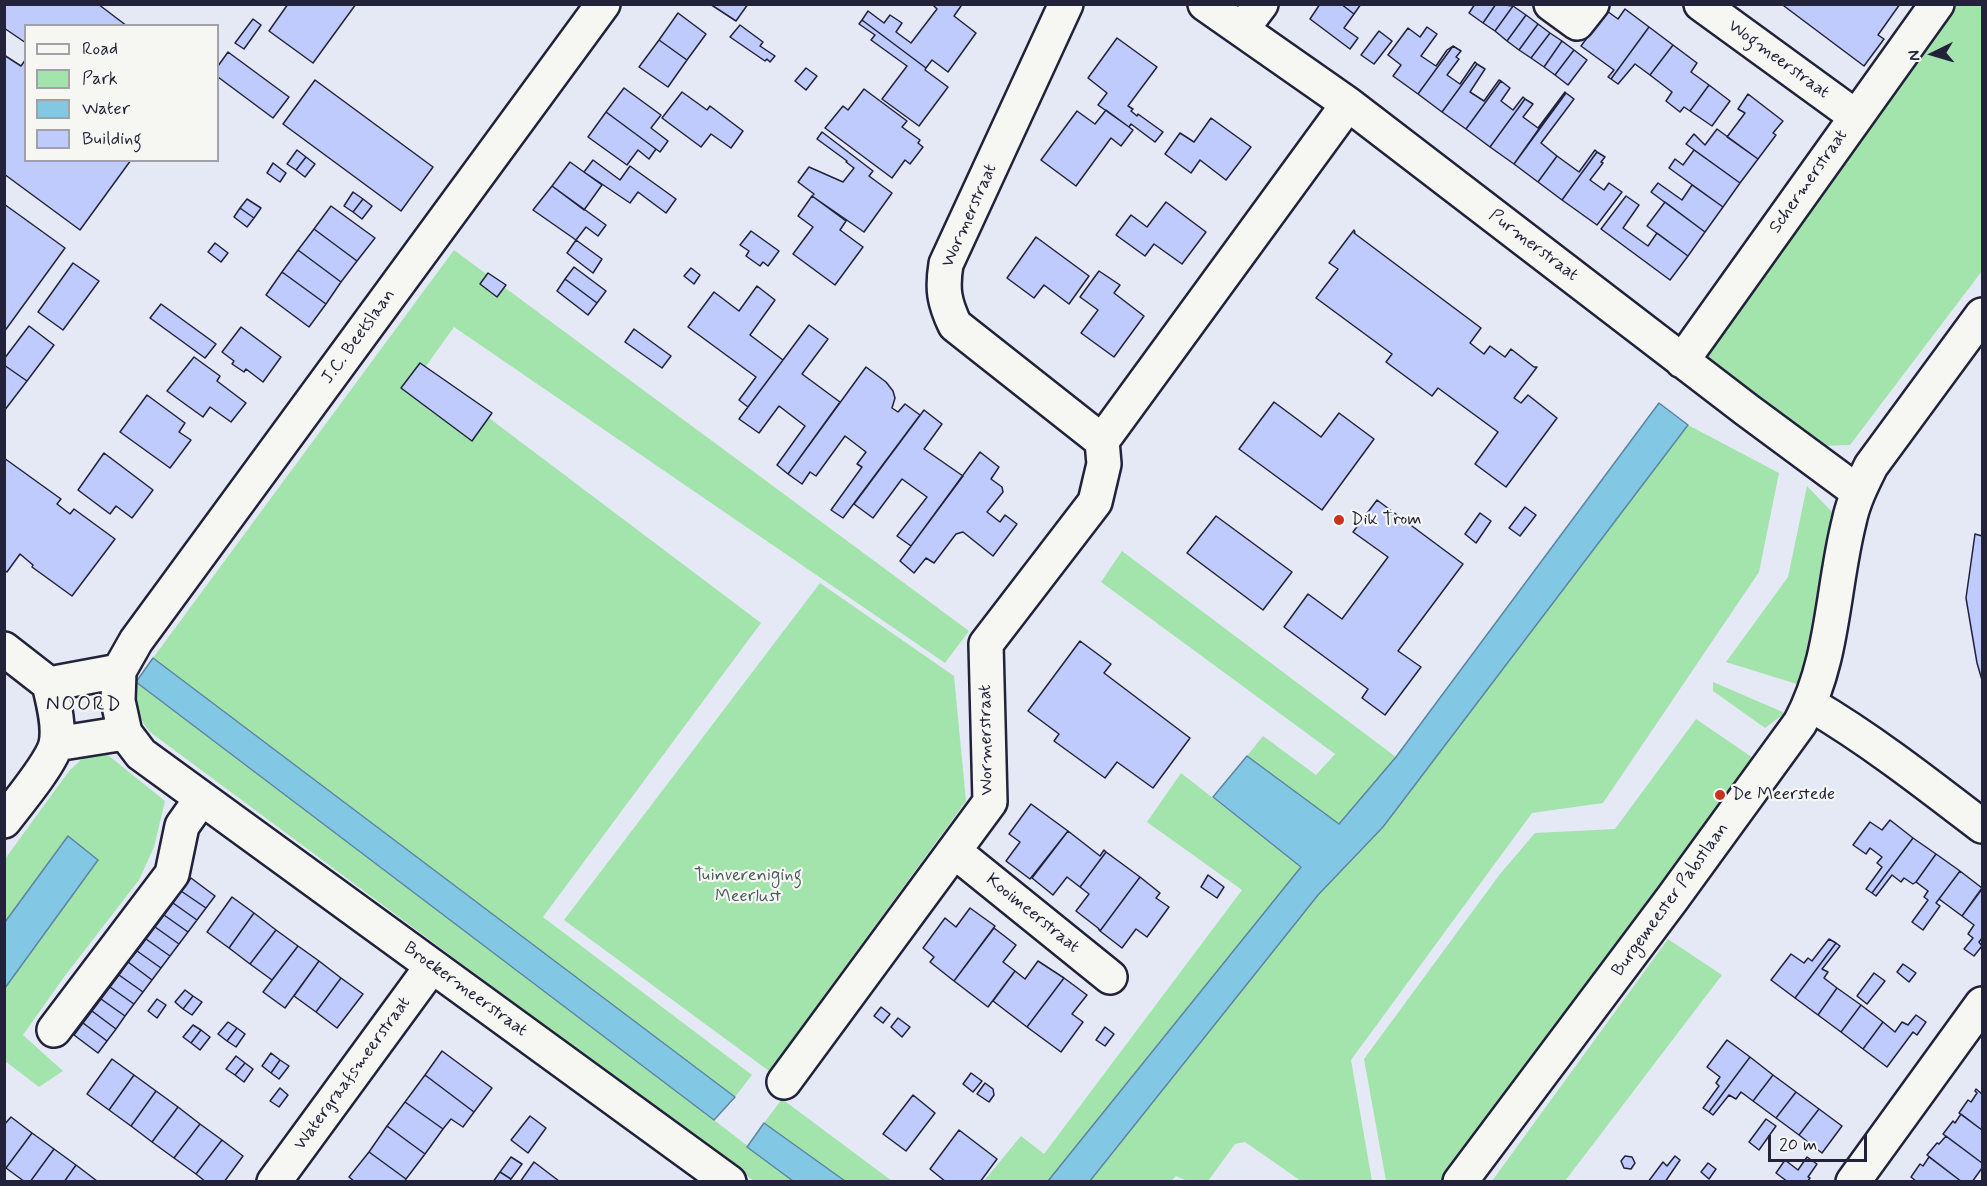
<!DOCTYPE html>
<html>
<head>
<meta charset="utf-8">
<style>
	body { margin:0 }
	#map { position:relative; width:1987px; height:1186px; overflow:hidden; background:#e5e9f5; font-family:Mynerve,sans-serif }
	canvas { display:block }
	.frame { position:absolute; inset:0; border:6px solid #22223b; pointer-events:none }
	.legend { position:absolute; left:24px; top:24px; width:195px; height:138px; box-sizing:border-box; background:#f6f6f2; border:2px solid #a1a1a9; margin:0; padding:8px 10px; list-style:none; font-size:18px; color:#22223b }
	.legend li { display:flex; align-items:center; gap:12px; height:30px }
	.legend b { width:30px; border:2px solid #a1a1a9 }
	.north { position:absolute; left:1903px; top:24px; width:60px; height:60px; -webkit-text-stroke:4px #f6f6f2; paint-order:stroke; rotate:265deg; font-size:16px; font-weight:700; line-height:24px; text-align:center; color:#22223b }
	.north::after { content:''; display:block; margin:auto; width:21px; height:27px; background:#22223b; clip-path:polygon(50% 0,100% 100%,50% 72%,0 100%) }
	.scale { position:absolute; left:1768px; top:1135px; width:99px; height:27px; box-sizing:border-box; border:3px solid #22223b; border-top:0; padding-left:8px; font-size:18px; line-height:21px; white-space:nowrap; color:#22223b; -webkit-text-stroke:4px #f6f6f2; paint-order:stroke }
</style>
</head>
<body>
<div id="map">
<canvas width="1987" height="1186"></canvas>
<div class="frame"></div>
<ul class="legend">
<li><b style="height:8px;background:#f6f6f2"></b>Road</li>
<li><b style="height:16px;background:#a3e4ad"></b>Park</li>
<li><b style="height:16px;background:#82c7e3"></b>Water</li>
<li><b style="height:16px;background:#becbfc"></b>Building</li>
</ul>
<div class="north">N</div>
<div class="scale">20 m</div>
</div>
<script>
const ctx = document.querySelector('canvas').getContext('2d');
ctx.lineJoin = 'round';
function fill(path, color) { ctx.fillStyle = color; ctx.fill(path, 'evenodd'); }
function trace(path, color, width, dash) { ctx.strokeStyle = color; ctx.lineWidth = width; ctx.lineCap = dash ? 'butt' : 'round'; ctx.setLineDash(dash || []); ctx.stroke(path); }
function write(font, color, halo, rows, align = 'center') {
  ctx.font = font + ' Mynerve,sans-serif'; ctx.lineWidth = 4.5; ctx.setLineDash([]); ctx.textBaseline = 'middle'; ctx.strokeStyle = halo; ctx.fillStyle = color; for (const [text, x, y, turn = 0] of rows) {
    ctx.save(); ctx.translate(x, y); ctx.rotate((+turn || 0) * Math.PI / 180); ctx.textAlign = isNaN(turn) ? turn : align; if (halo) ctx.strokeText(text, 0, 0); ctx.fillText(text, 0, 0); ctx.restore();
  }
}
const green = new Path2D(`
	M1957,5H1982V271L1850,445L1819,446L1698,355Z
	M454,250L969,631L945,663L454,327L424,369L761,623L543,917L752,1075L735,1097L153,658Z
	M1688,425L1779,473L1759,572L1603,803L1532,813L1351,1060L1372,1181H1301L1245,1142L1235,1144L1208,1181H1187L1176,1176L1171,1181L1090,1182L1318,895L1383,827Z
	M1807,486L1832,512L1800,685L1726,662L1788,577Z
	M1122,551L1396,757L1339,825L1247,756L1263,736L1316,775L1335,754L1101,582Z
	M820,583L954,676L966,801L769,1071L564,920Z
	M136,682L714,1120L793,1181H754L150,732C136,715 135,704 136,682Z
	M1713,682L1785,713L1765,728L1713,691Z
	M1696,719L1759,762L1447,1181H1386L1364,1059L1500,874L1535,833L1615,829Z
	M103,751L165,801L154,847L139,880L64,977L23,1035L63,1071L39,1087L5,1061V988L98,860L67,837L5,922V859L69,771L86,755Z
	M1181,773L1301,867L1048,1181L983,1182L1021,1136L1044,1154L1242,890L1147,822Z
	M1668,939L1722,975L1565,1181H1492Z
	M782,1099L892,1181H845L764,1123Z`);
const water = new Path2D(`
	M1659,403L1688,425L1383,827L1318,895L1090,1181H1048L1301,867L1213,797L1247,756L1339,824L1396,757Z
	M153,658L735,1097L714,1120L136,682Z
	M68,836L98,860L5,988V922Z
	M764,1123L845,1181H793L747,1147Z`);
const building = new Path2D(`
	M4,4H98L127,26H26V43L4,28Z
	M288,4H356L313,63L269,31Z
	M710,4H748L736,21Z
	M932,4H959L961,6L954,16L976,33L948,72L932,60L926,68L862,20L868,11L884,23L890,15L902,23L896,32L911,43L937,9Z
	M1320,4H1341L1354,14L1344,28L1358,38L1350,49L1310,19Z
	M1341,4H1361L1354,14Z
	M1475,4H1496L1483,23L1469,13Z
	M1496,4L1513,6L1495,31L1483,23Z
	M1785,4H1900L1878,35L1884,39L1864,66L1784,6Z
	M1513,6L1526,15L1507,41L1495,31Z
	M1625,9L1649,27L1611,79L1608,77L1614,70L1581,46L1607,11L1618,19Z
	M678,13L706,34L687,60L659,40Z
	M1526,15L1538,24L1519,50L1507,41Z
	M253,19L261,25L244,49L235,43Z
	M862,20L926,68L925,70L948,87L919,126L882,99L907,66L871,40L875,35L859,24Z
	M1538,24L1550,33L1531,58L1519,50Z
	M740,25L763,42L760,46L775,56L770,62L767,59L765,61L730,37Z
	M1427,27L1437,34L1421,56L1436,66L1447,50L1453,46L1418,94L1393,76L1401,65L1388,55L1408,28L1420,37Z
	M1649,27L1673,45L1650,75L1635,64L1618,84L1611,79Z
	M1379,31L1392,41L1374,64L1361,55Z
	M1550,33L1562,41L1544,67L1531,58Z
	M1117,38L1157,67L1128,106L1133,109L1131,111L1137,116L1138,114L1163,132L1155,142L1131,124L1129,127L1098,105L1107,93L1088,78Z
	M659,40L687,60L668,87L639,67Z
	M1562,41L1574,50L1555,75L1544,67Z
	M1673,45L1697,63L1691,72L1709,85L1690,111L1684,107L1680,112L1666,101L1672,92L1650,75Z
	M1453,46L1461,51L1456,57L1459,59L1447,75L1460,84L1475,62L1477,64L1442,112L1418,94Z
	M1574,50L1587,60L1568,85L1555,75Z
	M228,52L289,97L273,118L218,77V66Z
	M4,55L21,66L26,59V160H131L80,230L4,174Z
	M1477,64L1485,69L1470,92L1484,101L1499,80L1501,81L1466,129L1442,112Z
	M806,68L817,76L806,90L795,81Z
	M315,80L433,167L401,211L283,124Z
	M1501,81L1510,88L1501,101L1513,110L1523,97L1525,99L1490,147L1466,129Z
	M1709,85L1730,101L1712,126L1690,111Z
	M624,88L661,115L651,128L668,141L660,152L606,112Z
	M864,89L907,121L902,127L920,140L918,143L923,147L910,164L905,160L892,178L825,128L843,106L848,110Z
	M682,92L707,110L710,106L743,131L731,148L711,134L701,147L662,118Z
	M1565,92L1514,164L1490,147L1525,99L1533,104L1523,117L1538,128Z
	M1566,93L1574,99L1541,143L1557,156L1538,182L1514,164Z
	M1748,94L1783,121L1773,133L1776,135L1758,159L1727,137L1745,113L1738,109Z
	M1106,110L1133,130L1121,146L1111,138L1076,186L1041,160L1077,111L1095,124Z
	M606,112L656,149L649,159L638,150L627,165L588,137Z
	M1211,118L1251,147L1226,180L1200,160L1191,173L1165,154L1180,133L1194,142Z
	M1717,129L1758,159L1740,183L1686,144L1694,134L1705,145Z
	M822,132L873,171L869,176L892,193L864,232L812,196L814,194L798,182L809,167L843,182L854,168L846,162L847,161L817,139Z
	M297,150L306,157L296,170L287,164Z
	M1595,150L1597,152L1562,200L1538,182L1557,156L1579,172Z
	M1694,150L1740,183L1723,207L1669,168L1675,159L1683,165Z
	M1597,152L1605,157L1601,162L1603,163L1590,180L1604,190L1609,183L1622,192L1597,225L1562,200Z
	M306,157L315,164L305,177L296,170Z
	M593,160L620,180L630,166L676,199L666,213L638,192L630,203L584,172Z
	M570,162L602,185L584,210L552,186Z
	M273,163L286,173L280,182L267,173Z
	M1658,183L1682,200L1692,185L1723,207L1705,232L1651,192Z
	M552,186L606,225L598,236L586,227L576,240L533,210Z
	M353,192L363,199L353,212L344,206Z
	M812,196L846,221L840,230L863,247L835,285L793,254L813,227L798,216Z
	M1626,196L1639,205L1623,228L1648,246L1657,233L1688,256L1670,280L1601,229Z
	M247,199L261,208L254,218L240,208Z
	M363,199L372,206L362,219L353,212Z
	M1166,202L1206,232L1182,264L1154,244L1145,256L1116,235L1131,215L1147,227Z
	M1665,202L1705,232L1688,256L1647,226Z
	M4,204L65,248L4,332Z
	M331,206L375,238L357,261L314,229Z
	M240,208L254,218L247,227L234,217Z
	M314,229L357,261L341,282L298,250Z
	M1354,230L1355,232L1354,233L1481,328L1470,343L1484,354L1490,346L1505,357L1511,349L1534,367H1537L1514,398L1521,403L1528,395L1557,418L1506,487L1475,464L1498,432L1438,388L1432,396L1386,362L1392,354L1316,298L1338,269L1329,263Z
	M751,231L779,251L768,266L763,262L760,266L746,256L749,251L740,245Z
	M1036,237L1089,276L1069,304L1044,285L1034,298L1007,278Z
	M576,240L602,259L593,273L567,253Z
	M215,243L228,253L221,262L208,252Z
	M298,250L341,282L326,304L282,272Z
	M73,263L99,281L63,330L38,312Z
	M574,267L606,291L597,303L565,279Z
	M691,268L700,275L694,284L684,276Z
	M1099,271L1120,285L1114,293L1144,316L1114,357L1081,333L1098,310L1080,297Z
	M282,272L326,304L309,327L266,295Z
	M488,273L506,285L497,297L480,284Z
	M565,279L597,303L588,315L557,291Z
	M757,286L775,300L750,335L783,360L739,419L748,407L739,400L756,377L688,327L714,292L739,311Z
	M161,304L216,344L205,358L150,318Z
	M809,325L828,339L802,374L840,402L788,474L777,465L805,426L779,406L759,433L739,419Z
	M29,326L54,345L27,381L4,365V359Z
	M241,327L281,357L263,382L246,369L244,372L232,364L234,361L222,352Z
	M634,329L671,356L662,368L625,342Z
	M194,357L220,376L217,381L246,403L231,422L210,407L203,417L167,391Z
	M420,363L492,413L472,441L401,388Z
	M4,365L27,381L4,411Z
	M866,367L886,382L893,391L895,398L892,408L898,412L905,404L920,415L843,518L831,510L862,467L857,464L866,452L845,436L816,476L810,472L802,484L788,474Z
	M147,395L185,423L179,432L191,440L170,468L120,432Z
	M1274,402L1321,437L1339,413L1374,439L1322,510L1239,449Z
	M924,410L942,424L924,449L963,476L911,546L897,536L927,497L902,479L873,518L854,504Z
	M980,452L999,467L991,479L1002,487L1003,492L987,512L1000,522L1005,515L1017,524L993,556L963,532L956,534L934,563L926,558L914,573L900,561Z
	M104,453L153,490L132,518L116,506L110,514L78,490Z
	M4,458L61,499L57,504L70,514L74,509L115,539L72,596L32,567L33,565L20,554L7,572L4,570Z
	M1377,500L1463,564L1398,651L1421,667L1385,715L1362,698L1368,689L1284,627L1308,594L1342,619L1388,557L1353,532Z
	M1525,507L1536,515L1520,536L1509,528Z
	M1480,513L1491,521L1476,543L1465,534Z
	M1216,516L1292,572L1263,610L1187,553Z
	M1975,534L1982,536V680L1977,663L1966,598Z
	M1080,641L1111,664L1104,673L1190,738L1153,788L1117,762L1105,778L1054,741L1059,734L1028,711Z
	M1031,804L1068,831L1030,879L1006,861L1020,842L1009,834Z
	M1890,820L1913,838L1872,893L1866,889L1882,867L1877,863L1882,857L1870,848L1866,854L1853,845L1870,822L1882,830Z
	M1068,831L1100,856L1104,850L1106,852L1080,887L1067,877L1053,895L1032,878Z
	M1913,838L1936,854L1916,882L1913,884L1904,878L1901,882L1892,875L1876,896L1872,893Z
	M1106,852L1140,877L1100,931L1098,928L1076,911L1089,894L1080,887Z
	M1936,854L1960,871L1936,903L1940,906L1923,930L1912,922L1928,900L1924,897L1928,891L1916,882Z
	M1960,871L1982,888L1962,916L1939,899Z
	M1208,875L1224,887L1217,898L1201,887Z
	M1140,877L1160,893L1156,898L1169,907L1147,937L1136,929L1122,948L1100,931Z
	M191,878L215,896L206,908L181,891Z
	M1982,889V938L1979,942L1982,946L1974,956L1964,949L1973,938L1968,934L1974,925L1962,916Z
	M181,891L206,908L197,920L173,903Z
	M232,897L254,913L229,948L207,932Z
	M173,903L197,920L188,932L164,915Z
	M970,908L995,926L954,981L930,962L934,957L923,948L945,918L956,927Z
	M254,913L276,930L250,964L229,948Z
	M164,915L188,932L179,944L155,927Z
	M155,927L179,944L170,956L146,939Z
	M994,928L1016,945L1003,962L1015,971L988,1007L954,981Z
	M276,930L298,946L272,980L250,964Z
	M146,939L170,956L161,968L137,951Z
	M1829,939L1836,943L1795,998L1771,980L1791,954L1804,963L1808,958L1812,961Z
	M1836,943L1840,946L1822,969L1828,972L1824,978L1837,988L1818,1015L1795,998Z
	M298,946L319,961L285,1008L263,992Z
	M137,951L161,968L152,980L128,962Z
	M319,961L341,978L316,1012L294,996Z
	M1038,961L1064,978L1027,1027L993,1001L1015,971L1025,979Z
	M128,962L152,980L143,992L119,975Z
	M1903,964L1916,973L1909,982L1897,972Z
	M1874,973L1885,981L1867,1004L1857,996Z
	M119,975L143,992L134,1004L110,987Z
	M341,978L363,994L337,1028L316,1012Z
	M1064,978L1087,995L1072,1014L1083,1022L1061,1052L1027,1027Z
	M110,987L134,1004L125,1016L101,999Z
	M1837,988L1861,1005L1841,1032L1818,1015Z
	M185,990L193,996L183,1009L175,1002Z
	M193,996L202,1002L192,1015L183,1009Z
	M101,999L125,1016L116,1029L92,1011Z
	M157,999L166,1005L157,1018L148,1011Z
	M1861,1005L1883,1022L1863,1049L1841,1032Z
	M881,1007L890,1014L883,1023L874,1016Z
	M92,1011L116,1029L107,1041L83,1023Z
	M1916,1015L1926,1022L1917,1035L1913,1032L1887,1067L1863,1049L1883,1022L1895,1032L1902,1022L1908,1025Z
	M898,1018L910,1027L902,1037L891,1027Z
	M228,1022L237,1028L227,1041L218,1034Z
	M83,1023L107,1041L98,1053L74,1035Z
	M193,1025L201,1030L191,1043L183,1037Z
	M1105,1027L1114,1034L1105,1046L1096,1040Z
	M237,1028L245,1034L236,1047L227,1041Z
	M201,1030L210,1037L200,1050L191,1043Z
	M1727,1040L1750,1057L1709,1112L1703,1108L1719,1086L1716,1083L1720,1077L1707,1067Z
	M442,1051L492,1088L474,1112L425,1075Z
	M271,1053L280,1060L271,1073L262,1066Z
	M236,1056L245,1063L235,1075L226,1069Z
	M1750,1057L1773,1075L1753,1101L1741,1092L1736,1099L1729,1095L1713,1115L1709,1112Z
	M112,1059L134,1075L109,1110L87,1094Z
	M280,1060L289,1066L279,1079L271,1073Z
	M245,1063L253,1069L244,1082L235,1075Z
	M971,1073L982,1081L973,1092L963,1084Z
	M134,1075L156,1091L131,1126L109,1110Z
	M425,1075L474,1112L463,1127L451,1119L443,1129L405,1102Z
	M1773,1075L1796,1092L1776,1118L1753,1101Z
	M985,1083L993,1089L994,1095L989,1102L977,1094Z
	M280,1088L288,1095L279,1107L270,1101Z
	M1976,1089L1982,1094V1130L1959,1113L1968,1100L1971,1102L1977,1093L1975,1091Z
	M156,1091L178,1107L152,1142L131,1126Z
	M1796,1092L1819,1109L1799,1135L1776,1118Z
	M913,1095L935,1113L906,1151L883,1134Z
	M405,1102L443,1129L425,1154L387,1126Z
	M178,1107L200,1124L174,1158L152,1142Z
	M1819,1109L1842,1126L1822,1153L1799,1135Z
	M1961,1114L1982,1130V1163L1943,1134L1953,1121L1955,1123Z
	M530,1116L546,1128L528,1153L511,1140Z
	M11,1117L32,1133L6,1168L4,1167V1125Z
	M1766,1119L1776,1126L1759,1150L1749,1142Z
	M200,1124L222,1140L196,1174L174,1158Z
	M387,1126L425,1154L406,1179L369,1152Z
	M959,1130L997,1159L980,1182H946L930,1169Z
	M32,1133L54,1149L30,1182H25L6,1168Z
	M1946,1136L1982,1163V1168L1972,1182H1962L1927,1155L1937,1143L1939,1144Z
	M222,1140L243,1156L224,1182H206L196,1174Z
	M54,1149L76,1165L64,1182H30Z
	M369,1152L406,1179L404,1182H355L349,1177Z
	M1625,1156L1632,1157L1635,1163L1631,1169L1624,1168L1621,1161Z
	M1675,1156L1680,1160L1665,1182H1648L1663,1162L1667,1166Z
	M511,1157L522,1164L511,1179L500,1172Z
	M1807,1157L1817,1164L1808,1177L1810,1178L1807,1182H1788L1776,1173L1785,1160L1798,1170Z
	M1929,1157L1962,1182H1917L1911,1177L1920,1164L1923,1166Z
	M534,1162L559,1181L558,1182H520Z
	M1708,1163L1716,1169L1709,1179L1701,1172Z
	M76,1165L97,1181V1182H64Z
	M500,1172L511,1179L509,1182H493Z`);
const street = new Path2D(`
	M603,4L136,641L119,671L118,701L125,733L141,754L729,1182
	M1066,4L946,264C942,289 944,302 955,325L1102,441L1348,104
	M1205,4L1348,104L1747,410L1858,492
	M1551,4L1577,23L1592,4
	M1701,4L1855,116
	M1242,29L1261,4
	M1682,361L1937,4
	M4,649L49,684
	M49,684L119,671
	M1810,704C1871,740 1926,783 1982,826
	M56,744L125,733
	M4,821C17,804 52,762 56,744C60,726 53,701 49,684
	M954,851L1110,977
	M54,1030L172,874L182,826L201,799
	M784,1082L990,802L986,644L1095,502L1104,464L1102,441
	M274,1182L432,966
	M1853,1182L1982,1004`);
const secondary = new Path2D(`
	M1460,1182L1672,899L1800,723C1834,660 1832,590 1849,522C1853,502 1862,484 1871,466L1982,315`);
const markers = [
	[1339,520,6,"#c8321e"],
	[1720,795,6,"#c8321e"]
];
const streetNames = [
	["Wogmeerstraat",1778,60,36],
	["Schermerstraat",1809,182,-55],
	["Wormerstraat",970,216,-66],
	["Purmerstraat",1533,246,37],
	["J.C. Beetslaan",359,337,-54],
	["Wormerstraat",987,740,-91],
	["Burgemeester Pabstlaan",1671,900,-54],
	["Kooimeerstraat",1032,914,39],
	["Broekermeerstraat",465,990,36],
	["Watergraafsmeerstraat",353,1074,-54]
];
const poiNames = [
	["Dik Trom",1351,520],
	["De Meerstede",1732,795]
];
const parkNames = [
	["Tuinvereniging",748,876],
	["Meerlust",748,897]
];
const quarterNames = [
	["NOORD",84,706]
];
fill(green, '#a3e4ad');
fill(water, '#82c7e3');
trace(water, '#5c85a0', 1.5);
fill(building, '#becbfc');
trace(building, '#22223b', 1.5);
trace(street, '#22223b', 38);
trace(secondary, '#22223b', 38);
trace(street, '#f6f6f2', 33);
trace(secondary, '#f6f6f2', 33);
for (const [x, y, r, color] of markers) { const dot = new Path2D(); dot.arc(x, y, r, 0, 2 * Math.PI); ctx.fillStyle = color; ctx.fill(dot); trace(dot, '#f6f6f2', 2); }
write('18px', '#22223b', '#f6f6f2', streetNames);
write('18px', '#22223b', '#f6f6f2', poiNames, 'left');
write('18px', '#495c5d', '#f6f6f2', parkNames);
ctx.letterSpacing = '1.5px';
write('21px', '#22223b', '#f6f6f2', quarterNames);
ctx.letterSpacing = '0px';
</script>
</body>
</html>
